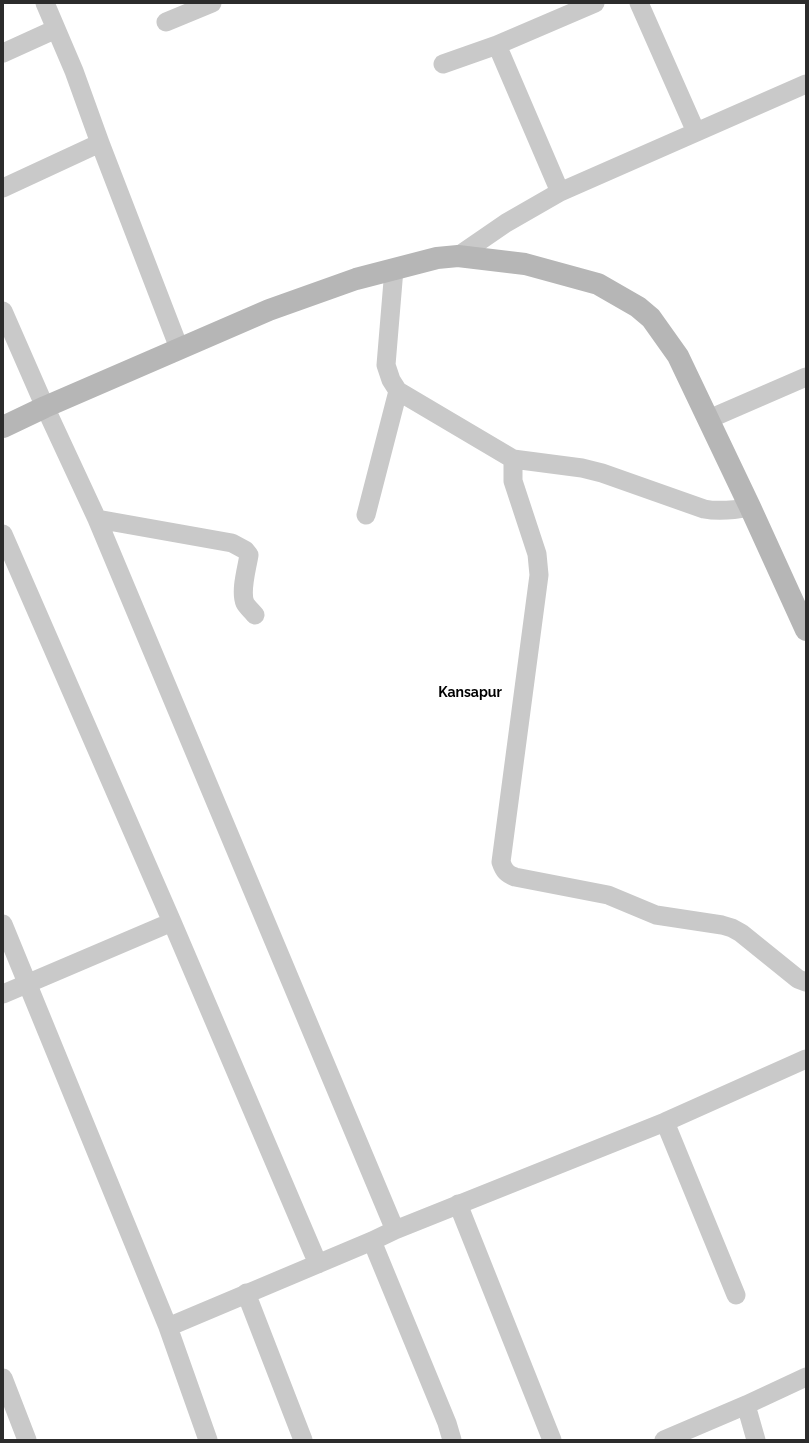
<!DOCTYPE html>
<html>
<head>
<meta charset="utf-8">
<style>
	body { margin:0 }
	#map { position:relative; width:809px; height:1443px; overflow:hidden; background:#fff; font-family:Raleway,sans-serif }
	canvas { display:block }
	.frame { position:absolute; inset:0; border:4px solid #2c2c2c; pointer-events:none }
</style>
</head>
<body>
<div id="map">
<canvas width="809" height="1443"></canvas>
<div class="frame"></div>
</div>
<script>
const ctx = document.querySelector('canvas').getContext('2d');
ctx.lineJoin = 'round';
function trace(path, color, width, dash) { ctx.strokeStyle = color; ctx.lineWidth = width; ctx.lineCap = dash ? 'butt' : 'round'; ctx.setLineDash(dash || []); ctx.stroke(path); }
function write(font, color, halo, rows, align = 'center') {
  ctx.font = font + ' Raleway,sans-serif'; ctx.lineWidth = 4; ctx.setLineDash([]); ctx.textBaseline = 'middle'; ctx.strokeStyle = halo; ctx.fillStyle = color; for (const [text, x, y, turn = 0] of rows) {
    ctx.save(); ctx.translate(x, y); ctx.rotate((+turn || 0) * Math.PI / 180); ctx.textAlign = isNaN(turn) ? turn : align; if (halo) ctx.strokeText(text, 0, 0); ctx.fillText(text, 0, 0); ctx.restore();
  }
}
const street = new Path2D(`
	M45,3L74,71L100,143L179,348
	M639,3L696,132
	M166,22L212,3
	M497,45L560,192
	M3,53L56,29
	M443,64L497,45L595,3
	M3,188L100,143
	M458,256L506,223L560,192L806,84
	M394,269L386,365L391,380L398,391L513,459L582,468L602,473L704,509C720,512 735,510 750,507
	M3,311L45,407L97,519L395,1230
	M709,419L806,377
	M513,459V481L537,554L539,575L501,862C504,871 507,874 515,877L608,895L656,915L722,925L732,928L741,933L798,979L806,982
	M366,515L398,391
	M97,519L232,543L245,550L249,555C247,568 240,591 245,603C247,607 252,611 255,615
	M3,534L172,922L318,1264
	M3,924L168,1327L208,1440
	M3,994L172,922
	M665,1122L736,1295
	M458,1204L552,1440
	M372,1241L447,1423L452,1440
	M246,1293L303,1440
	M168,1327L372,1241L395,1230L665,1122L806,1059
	M3,1378L27,1440
	M746,1405L756,1440
	M664,1440L746,1405L806,1377`);
const secondary = new Path2D(`
	M3,427L45,407L269,310L356,279L437,258L458,256L525,264L598,284L638,307L651,318L678,356L750,507L806,630`);
const quarterNames = [
	["Kansapur",470,693]
];
trace(street, '#c9c9c9', 19);
trace(secondary, '#b6b6b6', 22);
write('bold 14px', '#000', '#fff', quarterNames);
</script>
</body>
</html>
